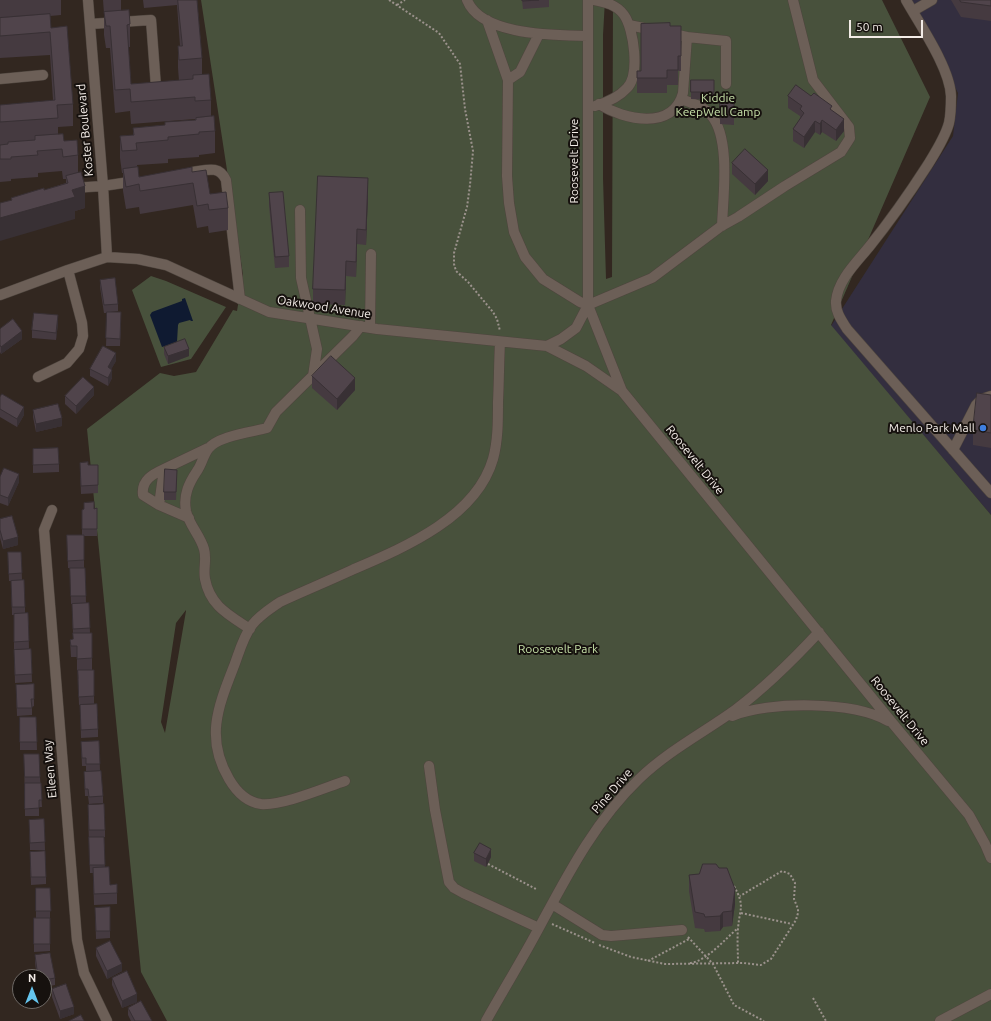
<!DOCTYPE html>
<html>
<head>
<meta charset="utf-8">
<style>
	body { margin:0 }
	#map { position:relative; width:991px; height:1021px; overflow:hidden; background:#322720; font-family:Ubuntu,sans-serif }
	canvas { display:block }
	.north { position:absolute; left:12px; top:969px; width:40px; height:40px; box-sizing:border-box; background:#16110e; border:1px solid #6e6965; border-radius:50%; rotate:0deg; font-size:11px; font-weight:700; line-height:16px; text-align:center; color:#f3ece7 }
	.north::after { content:''; display:block; margin:auto; width:14px; height:18px; background:#65c5ee; clip-path:polygon(50% 0,100% 100%,50% 72%,0 100%) }
	.scale { position:absolute; left:849px; top:20px; width:74px; height:18px; box-sizing:border-box; border:2px solid #f3ece7; border-top:0; padding-left:5px; font-size:12px; line-height:14px; white-space:nowrap; color:#f3ece7; -webkit-text-stroke:3px #16110e; paint-order:stroke }
</style>
</head>
<body>
<div id="map">
<canvas width="991" height="1021"></canvas>
<div class="north">N</div>
<div class="scale">50 m</div>
</div>
<script>
const ctx = document.querySelector('canvas').getContext('2d');
ctx.lineJoin = 'round';
function fill(path, color) { ctx.fillStyle = color; ctx.fill(path, 'evenodd'); }
function trace(path, color, width, dash) { ctx.strokeStyle = color; ctx.lineWidth = width; ctx.lineCap = dash ? 'butt' : 'round'; ctx.setLineDash(dash || []); ctx.stroke(path); }
function write(font, color, halo, rows, align = 'center') {
  ctx.font = font + ' Ubuntu,sans-serif'; ctx.lineWidth = 4; ctx.setLineDash([]); ctx.textBaseline = 'middle'; ctx.strokeStyle = halo; ctx.fillStyle = color; for (const [text, x, y, turn = 0] of rows) {
    ctx.save(); ctx.translate(x, y); ctx.rotate((+turn || 0) * Math.PI / 180); ctx.textAlign = isNaN(turn) ? turn : align; if (halo) ctx.strokeText(text, 0, 0); ctx.fillText(text, 0, 0); ctx.restore();
  }
}
const commercial = new Path2D(`
	M911,0H991V515L831,326L953,136L958,93Z`);
const green = new Path2D(`
	M201,0H605L603,35V178L606,279L612,277L613,0H882L930,97L831,325L991,515V1021H167L141,972L87,429L160,373L174,376L196,372L233,310L237,311L243,275ZM186,610V611L165,733L161,722L176,623Z
	M151,276L166,281L226,307L191,359L161,367L132,290Z`);
const water = new Path2D(`
	M185,298L193,321H191L190,320L179,323L178,325L177,342L162,347L150,315L152,312L182,301V299Z`);
const path = new Path2D(`
	M389,0L439,33L460,64L465,109L473,151L470,185L467,207L454,253V264L456,271L468,282L493,312L497,319L500,331
	M397,5L405,0
	M323,310H343L354,315
	M488,864L536,889
	M734,886C745,906 740,907 738,928C737,940 738,952 738,963
	M741,913L792,924
	M552,924L595,943
	M688,937L713,964L734,1005L764,1021
	M599,945L631,957L665,964L743,963L761,965L771,959L796,920L798,913V909L794,899L795,883L790,874L782,871L740,896
	M648,961L689,939
	M690,963C707,961 725,939 738,928
	M813,998L826,1021`);
const minor = new Path2D(`
	M88,0L103,186L107,257
	M467,0C481,36 555,35 587,36
	M588,0V305L622,391L894,725L969,815L985,844L991,858
	M594,0C605,2 617,5 624,15C634,29 640,75 627,88C619,97 605,103 595,106
	M906,0C920,25 950,68 951,96C951,104 951,114 949,123C945,138 935,153 927,166C909,194 890,221 869,247C856,263 838,280 836,301C835,312 842,321 847,329L991,493
	M913,11L932,0
	M487,20L508,80L507,176L509,203L514,232L525,257L543,279L580,302L588,305
	M90,24L151,20L156,87
	M629,25L653,30
	M687,37L726,41V84
	M0,79L43,75
	M508,80L520,72L539,34
	M681,99C692,103 703,106 711,115C731,138 723,197 722,226
	M599,104C624,120 673,131 683,93L687,37L669,33
	M193,172C207,170 219,165 226,180L240,299
	M73,188L103,186L136,181
	M300,210L301,278L317,349L313,376
	M0,295L68,270L107,257L138,259L166,265L269,312L377,329L547,346L586,366L622,391
	M370,328L371,254
	M547,346L561,339L576,328L588,305L652,278L720,227L738,217L785,186L841,152L850,138L849,127L813,80L793,0
	M38,377L67,363L79,349L83,336L82,323L68,270
	M953,450L976,405L982,399L991,396
	M164,469C153,474 141,480 143,495L159,505L189,518
	M159,505L164,469L208,448
	M52,510L44,530L77,940L84,973L107,1021
	M250,629C229,615 210,606 205,579C203,569 207,559 204,549C200,535 189,525 186,511C183,495 189,483 197,471C202,464 203,456 208,449C217,436 252,432 267,428L276,412L353,336L361,326
	M732,716C769,701 853,701 888,721
	M429,766L435,810L449,882L454,888L463,893L539,928
	M345,781C324,788 282,806 261,804C246,802 236,791 229,779C205,738 218,707 234,666C239,653 243,637 252,625C260,615 270,609 280,602C304,591 328,581 352,570C403,548 476,518 493,459C498,441 498,421 498,402C499,382 499,362 500,342
	M552,904L602,935L611,936L682,930
	M486,1021C504,989 523,958 540,926C568,874 596,820 639,779C668,751 703,733 735,710C766,687 793,660 819,632
	M940,1021L991,994`);
const wall = new Path2D(`
	M0,0H61V15L50,16L51,28L73,104V126L58,127V135L78,155V172L85,208L75,211V219L11,200V198L44,190L66,183V179H63L62,171L38,173V177L11,179V181L0,182V122L53,100L50,55L0,58Z
	M103,0H121V11L130,24V47H128L131,84L179,81L178,68V46H180L177,5L144,8L143,0H197L202,58V74L211,100V117L215,131V153L199,155V157L168,159V163L137,165V167L139,177L192,172L210,194L228,208V230L209,233L208,226L197,228L193,205L140,214L139,207L126,209L123,191V173H122L120,158V136L133,135V128L165,125L195,120V119L131,124L130,111L115,113L110,48H106L104,35V13Z
	M522,0H549V7L523,9Z
	M951,0H991V21L961,17Z
	M670,26H681V71H678V85H667V93H637V71H641Z
	M691,80H714V100L691,99Z
	M720,94L734,95V125L720,124Z
	M788,96L832,111L844,131L836,141L822,132L820,135L815,132L804,148L793,141V129L800,119V116L788,108Z
	M732,163L768,181L755,195L732,174Z
	M269,193L289,256V267L275,268L269,205Z
	M368,193L366,245L357,244L356,277L346,276L345,305L313,304V289Z
	M100,280L118,304V311L110,312L121,320L120,346H106L107,313H104L100,287Z
	M58,323L56,340L32,338V330Z
	M0,329L22,339L1,354L0,352Z
	M164,347L189,356L168,364L164,354Z
	M116,361L111,369L112,378L108,386L90,376V369Z
	M312,376L355,390L337,410L312,388Z
	M94,395L76,414L65,404V396Z
	M991,395V448L973,445V430Z
	M0,397L24,415L17,427L0,417Z
	M33,410L62,426L36,432L33,417Z
	M33,449L59,464V472L33,473Z
	M88,465L98,485V493L81,494L80,470Z
	M0,477L19,482L8,506L0,503Z
	M177,477L176,500H164V492Z
	M97,508V536H84V568H68L67,535H82V510Z
	M0,519L18,545L3,549L0,538Z
	M8,552H21L22,580L25,607V613H28L29,649H14V615H12L11,581H9Z
	M70,568H85L86,603H89L90,633H92V670H77V657H71L70,640L73,639V634L72,604H71Z
	M31,649L32,682L15,683L14,650Z
	M78,678L94,696V704L79,705Z
	M34,684V706L32,707V715L17,716L16,685Z
	M80,705L98,729V737L81,738Z
	M20,717H36L37,750H20Z
	M99,741L100,771L103,796V803L89,804L88,796H85L84,772H86V766H82L81,742Z
	M24,754L40,777L42,807H39V816H25Z
	M88,813L105,830V837H104L105,868L110,885L117,893V904L94,905L93,873H90Z
	M44,819L45,850H30L29,820Z
	M474,853L491,857L486,867L474,861Z
	M30,859L46,877V884L31,885Z
	M689,875L735,904L732,926L723,927L720,931L705,932L704,929L695,928L689,891Z
	M36,888H50V951L34,952V918H36Z
	M110,907V938L96,939L95,908Z
	M96,948L122,971L107,979L96,956Z
	M35,955L55,978V985L44,987V977H37L35,963Z
	M112,978L137,1002L122,1008L112,985Z
	M52,989L74,1014L60,1019L52,997Z
	M128,1008L152,1021H131L128,1015Z`);
const shadedWall = new Path2D(`
	M844,119V131L836,141V130Z
	M822,120V132L820,135V124Z
	M815,121V132L804,148V137Z
	M768,170V181L755,195V184Z
	M368,178V193L366,245V230Z
	M85,186V208L75,211V219L0,241V218L72,190Z
	M357,229V244L356,277V262Z
	M346,261V276L345,305V290Z
	M58,315V323L56,340V333Z
	M22,331V339L1,354V347Z
	M189,349V356L168,364V356Z
	M116,353V361L108,375V367Z
	M112,370V378L108,386V378Z
	M355,378V390L337,410V399Z
	M94,387V395L76,414V406Z
	M24,407V415L17,427V419Z
	M62,418V426L36,432V424Z
	M19,474V482L8,506V498Z
	M18,537V545L3,549V541Z
	M491,849V857L486,867V859Z
	M735,889V904L732,926V911Z
	M723,912V927L720,931V916Z
	M122,964V971L107,979V971Z
	M137,994V1002L122,1008V1001Z
	M74,1007V1014L60,1019V1011Z`);
const building = new Path2D(`
	M178,0H197L202,58L179,60L178,46H182Z
	M522,0H539L523,1Z
	M960,0H991V6L961,2Z
	M129,10L130,24L127,25L131,84L193,79V75L209,74L211,100L195,101V97L131,102L130,89L115,90L110,26H106L104,12Z
	M50,14L51,28L67,26L73,104L57,105L58,118L0,122V105L55,100L50,32L0,36V18Z
	M670,23V26H681V56H678V70H667V78H637V71H641V24Z
	M691,80H714V92H691Z
	M796,85L811,96L814,93L832,106L830,109L844,119L836,130L822,120L820,124L815,121L804,137L793,129L804,113L800,109L802,106L788,96Z
	M720,94L734,95V117H720Z
	M214,116L215,131L199,132V134L168,137V140L136,143L137,150L122,151L120,136L134,135L133,128L165,125V122L196,120V118Z
	M63,134L64,141L77,140L78,155L63,157L62,149L37,151L38,155L11,157V159H0V145L8,144V142L35,140V136Z
	M745,149L768,170L755,184L732,163Z
	M138,167L139,177L192,167V172L206,170L210,194L226,192L228,208L209,210L208,204L197,206L193,183L140,191L139,184L126,187L123,169Z
	M81,172L85,186L72,190L75,197L0,218V203L12,200L11,198L44,188V190L68,183L66,176Z
	M318,176L368,178L366,230L357,229L356,262L346,261L345,290L313,289Z
	M283,192L289,256L275,257L269,193Z
	M115,278L118,304L104,305L100,280Z
	M107,312H121L120,339L106,338Z
	M34,313L58,315L56,333L32,330Z
	M13,319L22,331L1,347L0,345V329Z
	M185,339L189,349L168,356L164,347Z
	M103,346L116,353L108,367L112,370L108,378L90,369Z
	M331,356L355,378L337,399L312,376Z
	M83,377L94,387L76,406L65,396Z
	M977,393L991,395V433L973,430Z
	M2,394L24,407L17,419L0,409V397Z
	M58,404L62,418L36,424L33,410Z
	M58,448L59,464L33,465V449Z
	M88,462V465H98V485L81,486L80,463Z
	M4,468L19,474L8,498L0,495V477Z
	M165,469L177,470L176,492H164Z
	M94,502V509L97,508V529H82V510L84,509V503Z
	M12,516L18,537L3,541L0,530V519Z
	M67,535H84V560L68,561Z
	M8,552H21L22,573L9,574Z
	M70,568H85L86,596H71Z
	M24,580L25,607H12L11,581Z
	M89,603L90,628L73,629L72,604Z
	M28,613L29,641L14,642V614Z
	M73,633H92V658L77,659V646H71L70,640L73,639Z
	M31,649L32,674L15,675L14,650Z
	M78,670H94V696L79,697Z
	M34,684V699H31L32,708H17L16,685Z
	M97,704L98,729L81,730L80,705Z
	M20,717H36L37,742H20Z
	M99,741L100,764H86V758H82L81,742Z
	M24,754H39L40,777H25Z
	M101,771L103,796L89,797L88,789H85L84,772Z
	M25,783H41L42,800H39V808L25,809Z
	M104,804L105,830H89L88,805Z
	M44,819L45,842L30,843L29,820Z
	M89,837H104L105,865H90Z
	M480,843L491,849L486,859L474,853Z
	M45,851L46,877H31L30,852Z
	M703,864H716L719,868H727L735,889L732,911L723,912L720,916L705,917L704,914L695,912L689,875L699,874Z
	M109,867L110,885L117,884V893L94,894L93,868Z
	M36,888H50L51,911H36Z
	M110,907V931H96L95,908Z
	M34,918H50V944H34Z
	M110,941L122,964L107,971L96,948Z
	M50,953L55,978L44,980V977H38L35,955Z
	M127,971L137,994L122,1001L112,978Z
	M66,984L74,1007L60,1011L52,989Z
	M141,1001L152,1021H135L128,1008Z
	M81,1015L84,1021H69Z`);
const markers = [
	[983,428,4,"#3f7fe0"]
];
const parkNames = [
	["Kiddie",718,98],
	["KeepWell Camp",718,112],
	["Roosevelt Park",558,649]
];
const streetNames = [
	["Koster Boulevard",85,130,-95],
	["Roosevelt Drive",574,161,-90],
	["Oakwood Avenue",324,307,9],
	["Roosevelt Drive",695,460,51],
	["Roosevelt Drive",900,711,51],
	["Eileen Way",50,769,-95],
	["Pine Drive",612,791,-49]
];
const poiNames = [
	["Menlo Park Mall",975,428]
];
fill(commercial, '#332e3f');
fill(green, '#48513c');
fill(water, '#0f1a31');
trace(minor, '#4e453e', 11);
trace(path, '#9b928c', 2, [2, 2]);
trace(minor, '#6c5f57', 10);
fill(wall, '#453a40');
fill(shadedWall, '#383034');
fill(building, '#50444b');
trace(building, '#383034', 1);
for (const [x, y, r, color] of markers) { const dot = new Path2D(); dot.arc(x, y, r, 0, 2 * Math.PI); ctx.fillStyle = color; ctx.fill(dot); trace(dot, '#16110e', 1.5); }
write('12px', '#c6e0a8', '#16110e', parkNames);
write('12px', '#f3ece7', '#16110e', streetNames);
write('12px', '#f3ece7', '#16110e', poiNames, 'right');
</script>
</body>
</html>
